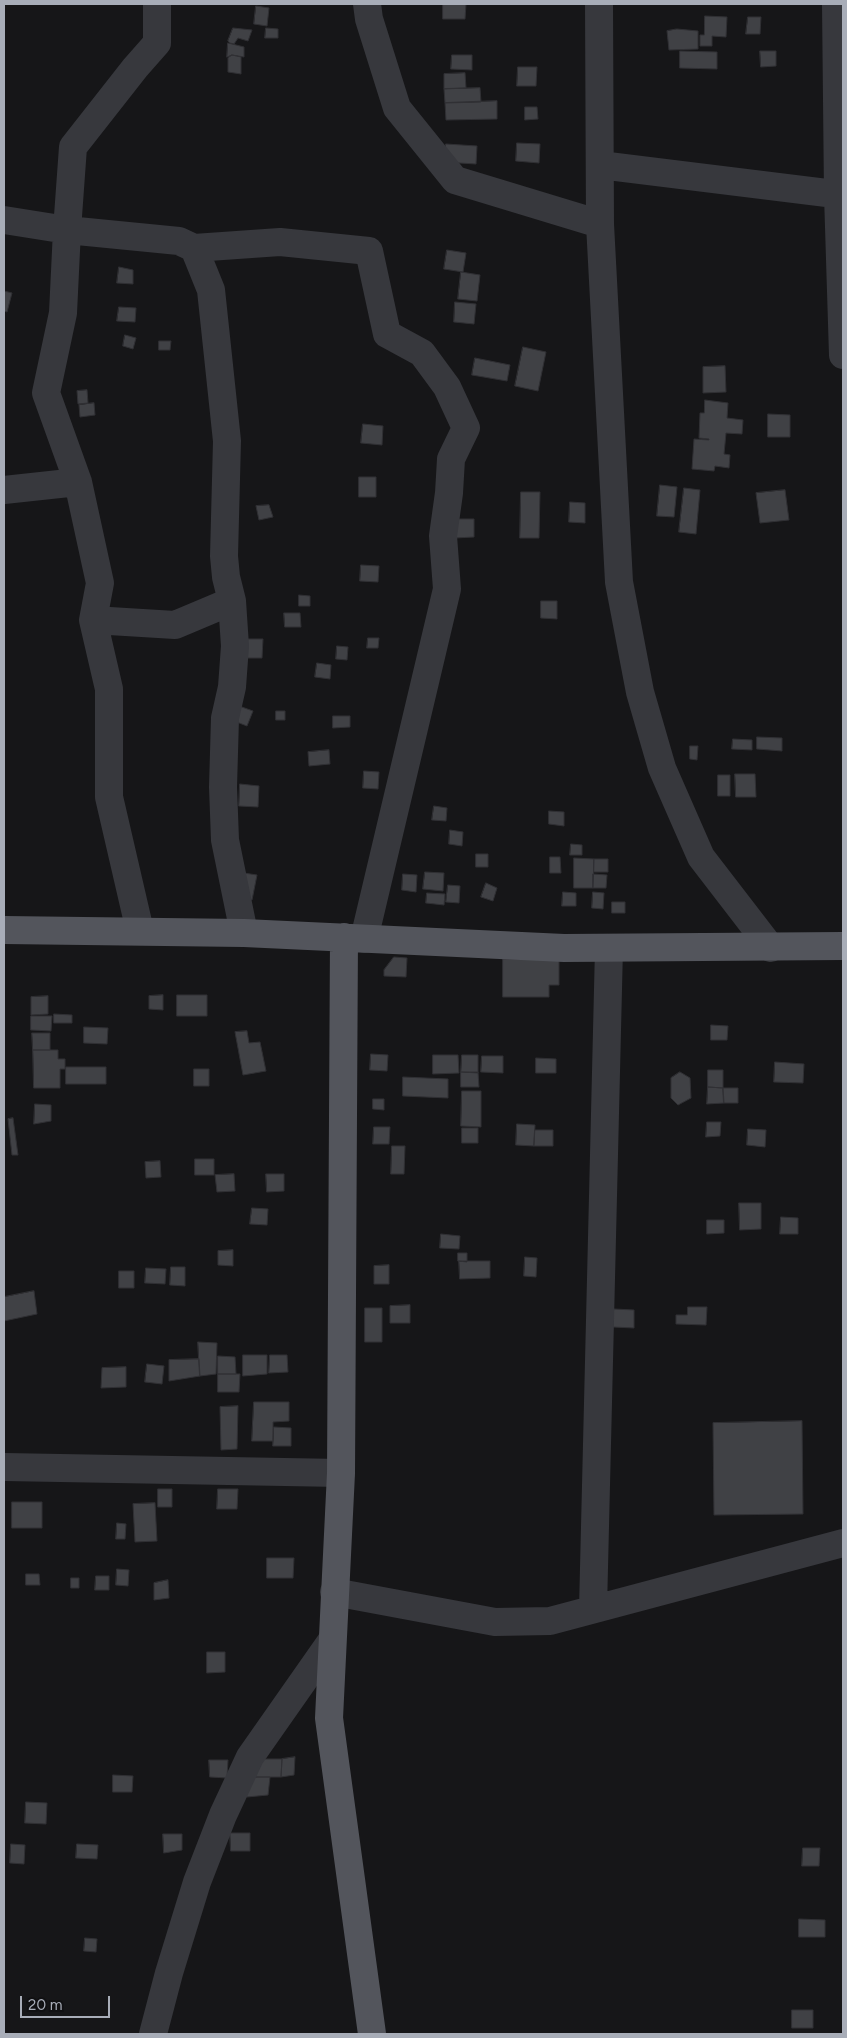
<!DOCTYPE html>
<html>
<head>
<meta charset="utf-8">
<style>
	body { margin:0 }
	#map { position:relative; width:847px; height:2038px; overflow:hidden; background:#161618; font-family:Figtree,sans-serif }
	canvas { display:block }
	.frame { position:absolute; inset:0; border:5px solid #a8adb8; pointer-events:none }
	.scale { position:absolute; left:20px; top:1996px; width:90px; height:22px; box-sizing:border-box; border:2px solid #a8adb8; border-top:0; padding-left:6px; font-size:15px; line-height:18px; white-space:nowrap; color:#a8adb8; -webkit-text-stroke:4px #111113; paint-order:stroke }
</style>
</head>
<body>
<div id="map">
<canvas width="847" height="2038"></canvas>
<div class="frame"></div>
<div class="scale">20 m</div>
</div>
<script>
const ctx = document.querySelector('canvas').getContext('2d');
ctx.lineJoin = 'round';
function fill(path, color) { ctx.fillStyle = color; ctx.fill(path, 'evenodd'); }
function trace(path, color, width, dash) { ctx.strokeStyle = color; ctx.lineWidth = width; ctx.lineCap = dash ? 'butt' : 'round'; ctx.setLineDash(dash || []); ctx.stroke(path); }
const building = new Path2D(`
	M443,4H466L465,19H443Z
	M256,6L269,8L267,26L254,24Z
	M705,16L727,17L726,37L712,36V46H700V35H704Z
	M748,17H761L760,34H746Z
	M233,28L252,30L248,41L238,38L234,44L230,43L228,41Z
	M266,28L278,29V38H265Z
	M677,29L698,31V49L669,50L667,31Z
	M228,43L244,47V57L232,55L227,57Z
	M680,51L717,52V69L680,68Z
	M760,51H776V66L761,67Z
	M232,55L241,57V74L228,72V58Z
	M452,55H472V70L451,69Z
	M518,67H537L536,86H517Z
	M465,73L466,88L444,89V74Z
	M480,88L481,102L445,103L444,89Z
	M497,101V119L446,120L445,103Z
	M525,107H537L538,119L525,120Z
	M517,143L540,144L539,163L516,161Z
	M446,144L477,146L476,164L444,162Z
	M447,250L466,253L463,272L444,269Z
	M119,267L133,270V284L117,283Z
	M461,272L480,275L477,301L458,299Z
	M4,291L12,293L7,312L4,311Z
	M455,302L476,304L474,324L454,322Z
	M119,307L136,308L135,322L117,321Z
	M125,335L136,338L133,349L123,346Z
	M159,341H171L170,350H159Z
	M523,347L546,352L538,391L515,386Z
	M475,358L510,365L507,381L472,375Z
	M725,366L726,392L703,393V367Z
	M87,390L88,403L78,404L77,391Z
	M705,400L728,403L727,418L743,420L742,434L726,433L724,454L730,455L729,468L715,466L714,471L692,469L694,439L709,440V439L699,438L700,413H704Z
	M94,403L95,415L80,417L79,405Z
	M768,414L790,415V437H768Z
	M363,424L383,426L382,445L361,443Z
	M359,477H376V497H359Z
	M660,485L677,487L674,517L657,516Z
	M684,488L700,490L696,534L679,532Z
	M785,490L789,520L760,523L756,493Z
	M521,492H540L539,538H520Z
	M570,502L585,503V523L569,522Z
	M269,505L273,517L259,520L256,506Z
	M455,519H474V537L455,538Z
	M361,565L379,566L378,582L360,581Z
	M299,595L310,596V606H299Z
	M541,601H557V619L541,618Z
	M284,613H300L301,627H285Z
	M368,638H379L378,648H367Z
	M246,639H263L262,658H245Z
	M337,646L348,647L347,660L336,659Z
	M317,663L331,665L330,679L315,677Z
	M239,706L253,711L247,726L234,721Z
	M276,711H285V720H276Z
	M333,716H350V727L333,728Z
	M757,737L782,738V751L757,749Z
	M733,739L752,740V750L732,749Z
	M690,746H698L697,760L690,759Z
	M329,750L330,764L309,766L308,752Z
	M364,771L379,772L378,789L363,788Z
	M735,774H755L756,797H736Z
	M718,775H730V796H718Z
	M240,784L259,786L258,807L239,806Z
	M434,806L447,808L446,821L432,820Z
	M549,811L564,812V826L549,824Z
	M450,830L463,832L462,846L449,844Z
	M571,844L582,845V855H570Z
	M476,854H488V867H476Z
	M550,857H560L561,873H550Z
	M574,858L594,859L593,888H574Z
	M594,859H608V872H594Z
	M237,872L257,875L252,900L240,898Z
	M425,872L444,873L443,891L423,889Z
	M403,874L417,875L416,892L402,890Z
	M593,874L607,875L606,888H593Z
	M486,883L497,888L493,901L481,897Z
	M448,885L460,886L459,903L446,902Z
	M563,892L576,893V906H562Z
	M593,892L604,893L603,909L592,908Z
	M427,893L445,894L444,905L426,903Z
	M612,902H625V913H612Z
	M394,957L407,958L406,977L384,976V970Z
	M503,959H559V985H549V997H503Z
	M163,995V1010L149,1009V996Z
	M177,995H207V1016H177Z
	M48,996V1014L31,1015V997Z
	M54,1014L72,1015V1023H54Z
	M31,1016H52L51,1031L31,1030Z
	M711,1025L728,1026L727,1040H711Z
	M84,1027L108,1028L107,1044L84,1043Z
	M247,1031L249,1043L260,1042L266,1071L243,1075L235,1032Z
	M32,1033H50V1050H33Z
	M33,1050H58V1059H65V1069H60V1088H34Z
	M371,1054L388,1055L387,1071L370,1070Z
	M433,1055H458L459,1073L433,1074Z
	M462,1055H478V1073L461,1072Z
	M482,1056H503V1073L481,1072Z
	M536,1058L556,1059V1073H536Z
	M775,1062L804,1064L803,1083L774,1082Z
	M66,1067H106V1084H66Z
	M194,1069H209V1086H194Z
	M708,1070H723V1088L708,1087Z
	M461,1072H478L479,1087H461Z
	M680,1072L690,1078L691,1098L678,1105L671,1098V1078Z
	M403,1077L448,1079V1098L403,1096Z
	M708,1087L723,1088L724,1103L707,1104Z
	M723,1088H738V1103H724Z
	M462,1091H481V1127L461,1126Z
	M373,1099H384V1110L373,1109Z
	M35,1104L51,1105V1121L34,1124Z
	M13,1118L18,1155H12L8,1119Z
	M707,1122H721L720,1136L706,1137Z
	M517,1124L535,1125L534,1146L516,1145Z
	M374,1127H390L389,1144H373Z
	M462,1128H478V1143H462Z
	M748,1129L766,1130L765,1147L747,1145Z
	M535,1130H553V1146H534Z
	M392,1146H405L404,1174H391Z
	M195,1159H214V1175H195Z
	M160,1161L161,1177L146,1178L145,1162Z
	M234,1174L235,1191L217,1192L215,1175Z
	M266,1174H284V1191L267,1192Z
	M739,1203H761V1229L740,1230Z
	M252,1208L268,1209L267,1225L250,1224Z
	M781,1217L798,1218V1234H780Z
	M707,1220H724V1233L707,1234Z
	M441,1234L460,1236L459,1249L440,1248Z
	M233,1250V1266L218,1265V1251Z
	M458,1253H467V1262L458,1261Z
	M525,1257L537,1258L536,1277L524,1276Z
	M459,1261H490V1278L460,1279Z
	M389,1265V1284H374V1266Z
	M171,1267H185V1286L170,1285Z
	M146,1268L166,1269L165,1284L145,1283Z
	M119,1271H134V1288H119Z
	M34,1291L37,1314L4,1321V1297Z
	M410,1305V1323H390V1306Z
	M688,1307H707L706,1325L676,1324V1315H687Z
	M365,1308H382V1342H365Z
	M614,1309L634,1310V1328L613,1327Z
	M198,1342L217,1343L216,1374L200,1376Z
	M243,1355H267V1374L243,1376Z
	M270,1355H287L288,1372L269,1373Z
	M218,1356L235,1357L236,1374H218Z
	M199,1359L200,1376L169,1381V1360Z
	M147,1364L164,1366L162,1384L145,1382Z
	M126,1367V1387L101,1388L102,1368Z
	M218,1374H240L239,1392H218Z
	M254,1402H289V1421L273,1422V1441H252Z
	M238,1406L237,1449L221,1450L220,1407Z
	M802,1421L803,1514L714,1515L713,1423Z
	M274,1427L291,1428V1446H273Z
	M158,1489H172V1507H158Z
	M218,1489H238L237,1509H217Z
	M12,1502H42V1528H12Z
	M155,1503L157,1541L135,1542L133,1504Z
	M117,1523L126,1524L125,1539H116Z
	M267,1558H294L293,1578H267Z
	M117,1569L129,1570L128,1586L116,1585Z
	M26,1574H39L40,1585H26Z
	M96,1576H109V1590H95Z
	M71,1578H79V1588H71Z
	M168,1580L169,1598L154,1600V1583Z
	M207,1652H225V1672L207,1673Z
	M295,1757L294,1775L281,1777L282,1759Z
	M245,1759H282L281,1777H246Z
	M209,1760H228L227,1778L210,1777Z
	M113,1775L133,1776L132,1792H113Z
	M246,1777H270L268,1795L247,1797Z
	M26,1802L47,1803L46,1824L25,1823Z
	M230,1833H250V1851H231Z
	M163,1834H182V1850L164,1853Z
	M11,1844L25,1845L24,1864L10,1863Z
	M77,1844L98,1845L97,1859L76,1858Z
	M803,1848H820L819,1866H802Z
	M799,1919L825,1920V1937H799Z
	M85,1938L97,1939L96,1952L84,1951Z
	M792,2010H813V2028H792Z`);
const minor = new Path2D(`
	M367,4L369,19L397,108L455,180L600,224
	M599,4L600,224L619,582L640,692L662,768L701,857L771,948
	M836,4L838,195L843,355
	M600,165L843,195
	M4,220L67,230L179,241L194,248L280,242L369,251L387,334L422,353L447,387L466,428L451,459L449,493L443,536L447,589L364,939
	M194,248L211,290L227,441L224,556L226,577L232,601L235,646L232,687L225,718L223,787L225,840L244,933
	M4,490L78,482
	M93,620L175,625L232,601
	M140,931L109,797V689L93,620L100,583L78,482L46,393L63,313L67,230L73,147L135,68L157,43V4
	M4,1467L341,1473
	M334,1592L495,1622L550,1621L843,1543
	M593,1609L609,948
	M153,2034L169,1973L197,1882L223,1815L250,1757L332,1640`);
const major = new Path2D(`
	M4,930L244,933L564,948L843,946
	M344,937L341,1473L329,1718L372,2034`);
fill(building, '#404145');
trace(building, '#303034', 1);
trace(minor, '#37383d', 28);
trace(major, '#53555c', 28);
</script>
</body>
</html>
